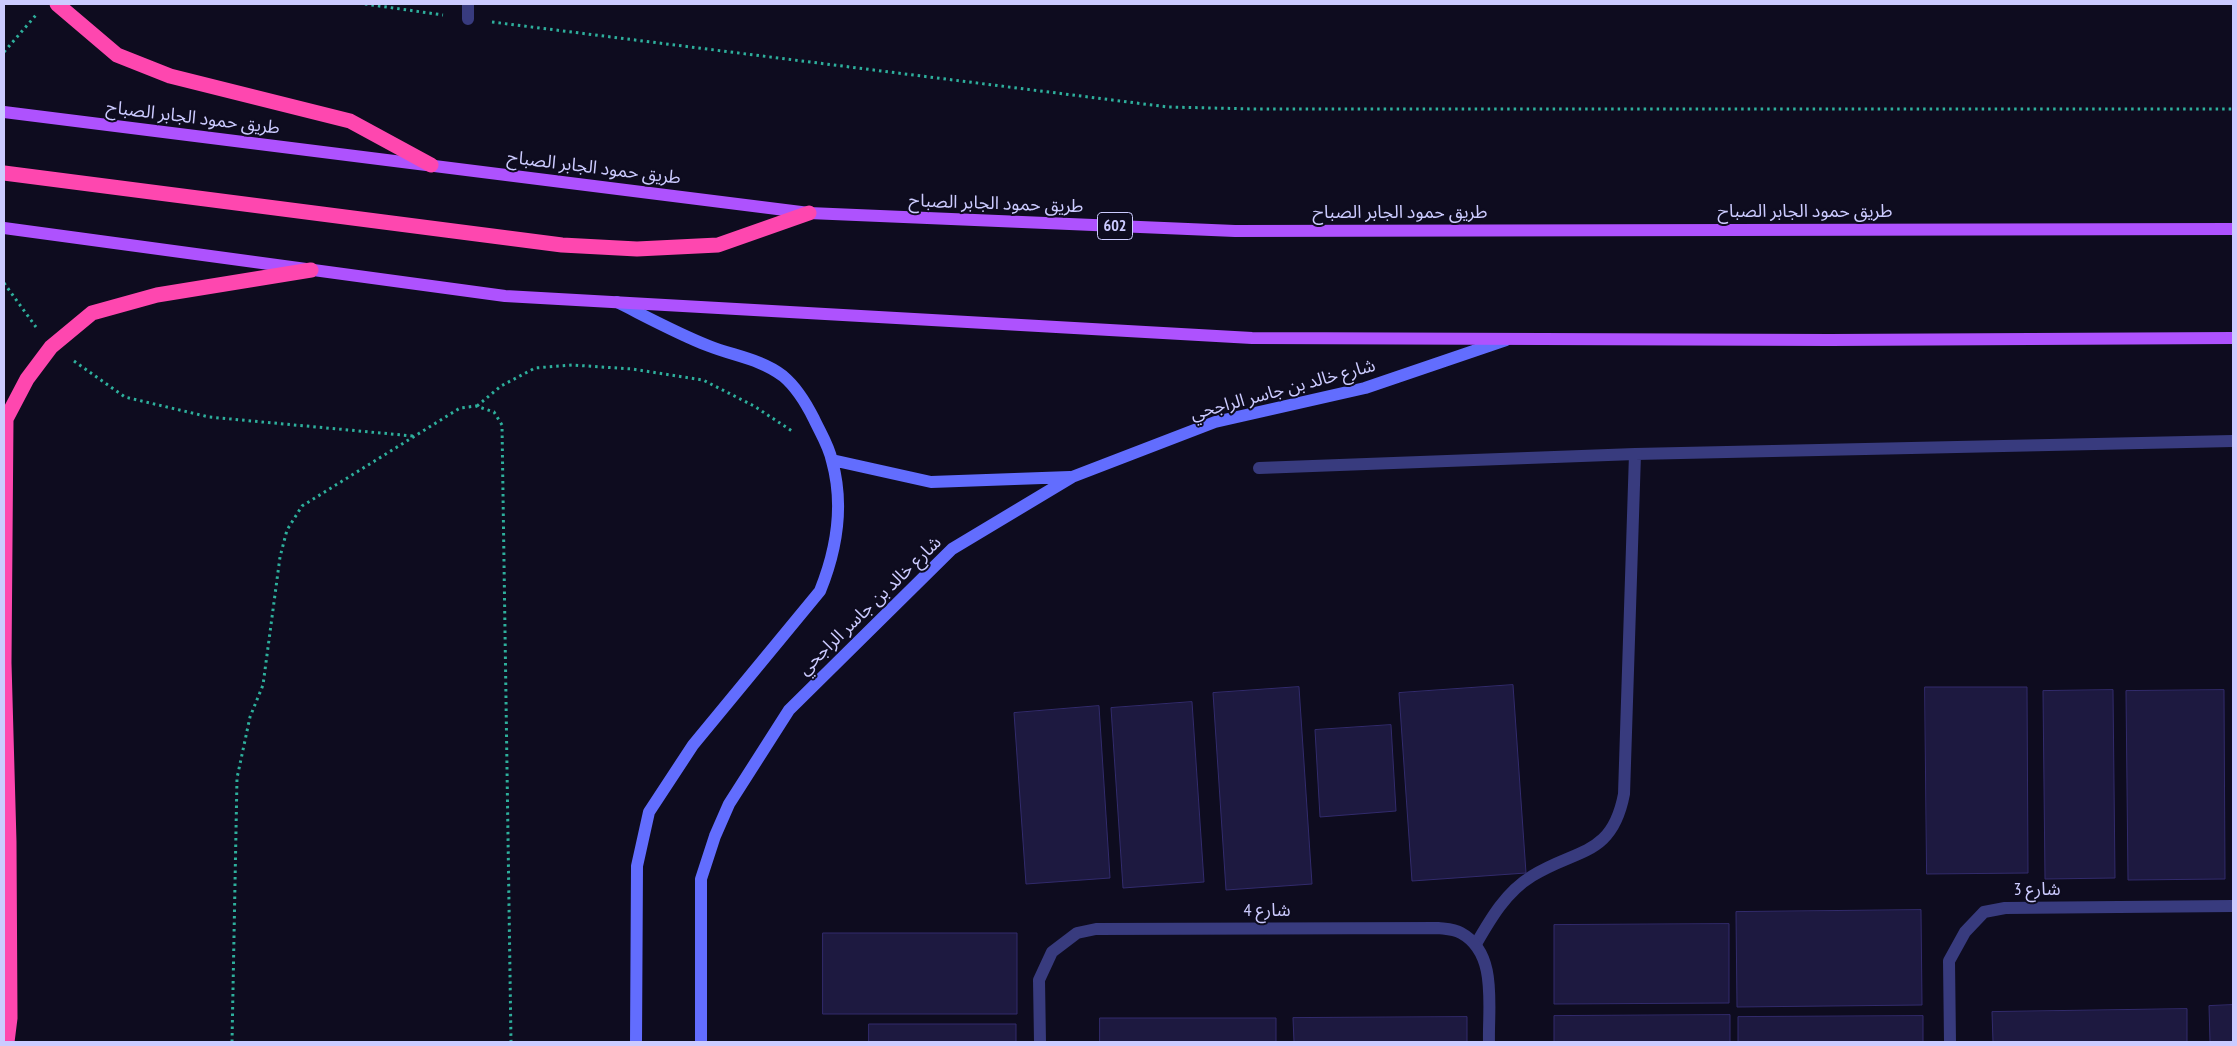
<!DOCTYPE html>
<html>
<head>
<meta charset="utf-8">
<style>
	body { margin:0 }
	#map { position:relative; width:2237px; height:1046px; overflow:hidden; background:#0e0c1f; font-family:"PT Sans Narrow",sans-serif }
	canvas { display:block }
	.frame { position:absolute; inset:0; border:5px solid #cccbff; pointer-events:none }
</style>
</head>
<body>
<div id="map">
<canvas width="2237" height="1046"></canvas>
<div class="frame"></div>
</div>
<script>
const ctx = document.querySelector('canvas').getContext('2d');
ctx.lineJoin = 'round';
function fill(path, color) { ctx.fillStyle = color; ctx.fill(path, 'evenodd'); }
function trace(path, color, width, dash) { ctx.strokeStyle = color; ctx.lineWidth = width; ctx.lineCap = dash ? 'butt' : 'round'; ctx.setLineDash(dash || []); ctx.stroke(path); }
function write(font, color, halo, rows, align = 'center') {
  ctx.font = font + ' "PT Sans Narrow","Noto Sans Arabic",sans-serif'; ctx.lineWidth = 4; ctx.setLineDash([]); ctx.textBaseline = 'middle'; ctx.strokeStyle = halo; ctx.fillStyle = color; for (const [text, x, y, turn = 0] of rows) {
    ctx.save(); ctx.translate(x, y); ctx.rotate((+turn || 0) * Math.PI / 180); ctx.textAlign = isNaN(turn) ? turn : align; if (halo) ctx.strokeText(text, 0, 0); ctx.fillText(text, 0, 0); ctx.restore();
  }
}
const building = new Path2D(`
	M1513,685L1526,873L1412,881L1399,693Z
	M1299,687L1312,884L1226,890L1213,693Z
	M1925,687H2027L2028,873L1927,874Z
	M2113,690L2115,878L2045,879L2043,691Z
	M2224,690L2225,879L2128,880L2126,691Z
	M1192,702L1204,882L1123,888L1111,708Z
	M1099,706L1110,878L1026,884L1014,713Z
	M1391,725L1396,811L1320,817L1315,730Z
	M1921,910L1922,1005L1737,1007L1736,912Z
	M1729,924V1003L1554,1004V925Z
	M823,933H1017V1014H823Z
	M2233,1005V1042H2210L2209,1006Z
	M2187,1009V1042H1993L1992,1012Z
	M1730,1015V1042H1554V1016Z
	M1923,1016V1042H1738V1017Z
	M1467,1017V1042H1294L1293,1018Z
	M1100,1018H1276V1042H1100Z
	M869,1024H1016V1042H869Z`);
const path = new Path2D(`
	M365,4L443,15
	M492,22L1168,107L1255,109H2233
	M4,52L36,15
	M4,283L36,327
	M74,361L125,397L209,417L413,436
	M477,406L501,386L535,368L572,365L632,369L703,380L754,406L792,431
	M232,1042L237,778L250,717L263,685L280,557L287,530L302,506L460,408L476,406L494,412L502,425L511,1042`);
const lane = new Path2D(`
	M468,4V19
	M1259,468L1635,454L2233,441
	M1476,944C1491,918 1506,892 1532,876C1577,848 1612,857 1624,794L1635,454`);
const street = new Path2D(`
	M1040,1042L1039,980L1052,952L1077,933L1096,929L1438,928C1445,929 1454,929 1461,933C1498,953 1488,1006 1489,1042
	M1950,1042L1949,961L1965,932L1984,912L2005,908L2233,906`);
const secondary = new Path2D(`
	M617,302C647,317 678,334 709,346C734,356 761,359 783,376C795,386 807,405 814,419C820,432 829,446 832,461C844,504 837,549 820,591L693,745L649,812L637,866L636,1042
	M832,460L931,482L1070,477
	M701,1042V879L715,836L729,804L789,710L952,549L1072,477L1215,422L1365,388L1506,340`);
const primary = new Path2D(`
	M4,112L809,213L1235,231L2233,229
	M4,228L505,296L1252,338L1830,340L2233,338`);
const highway = new Path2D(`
	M57,4L117,55L170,76L350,121L431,165
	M4,173L562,245L637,249L718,245L809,213
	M7,1042L10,1018L9,842L4,663L6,419L27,379L51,347L92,313L157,295L311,270`);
const shields = [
	[1115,226,35]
];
const shieldNames = [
	["602",1115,226]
];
const streetNames = [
	["طريق حمود الجابر الصباح",193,118,7],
	["طريق حمود الجابر الصباح",594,168,7],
	["طريق حمود الجابر الصباح",996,204,2],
	["طريق حمود الجابر الصباح",1805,212],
	["طريق حمود الجابر الصباح",1400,213],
	["شارع خالد بن جاسر الراجحي",1283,390,-15],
	["شارع خالد بن جاسر الراجحي",870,606,-44],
	["شارع 3",2037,890],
	["شارع 4",1267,911]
];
fill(building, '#1d1940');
trace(building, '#322b6c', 1);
trace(path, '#2eaf9c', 3, [2.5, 4]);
trace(lane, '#383b7e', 12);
trace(street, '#383b7e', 12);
trace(secondary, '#626dfe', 12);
trace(primary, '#ae52fe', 12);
trace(highway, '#fe47af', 15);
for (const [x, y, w] of shields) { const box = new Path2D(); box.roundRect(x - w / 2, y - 13.5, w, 27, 4); ctx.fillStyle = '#0e0c1f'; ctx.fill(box); trace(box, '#cccbff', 1); }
write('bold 16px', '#cccbff', null, shieldNames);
write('18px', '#cccbff', '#0e0c1f', streetNames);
</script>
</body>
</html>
